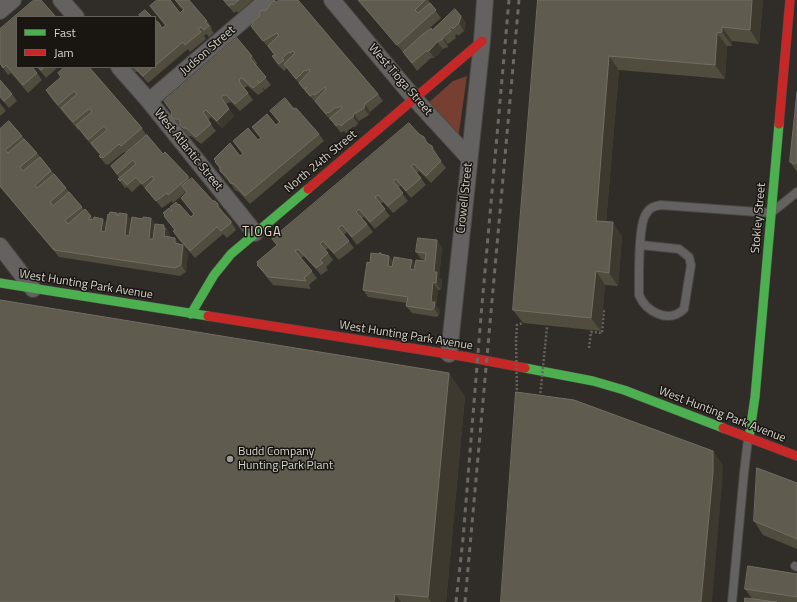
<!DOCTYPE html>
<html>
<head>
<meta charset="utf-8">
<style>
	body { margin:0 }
	#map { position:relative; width:797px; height:602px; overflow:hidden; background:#302c28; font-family:"Titillium Web",sans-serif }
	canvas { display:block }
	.legend { position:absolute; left:16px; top:16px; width:140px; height:52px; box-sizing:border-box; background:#191612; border:1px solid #65625e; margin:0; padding:5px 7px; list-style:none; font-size:12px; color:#d8d5cf }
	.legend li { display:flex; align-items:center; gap:8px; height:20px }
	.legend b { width:20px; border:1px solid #65625e }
</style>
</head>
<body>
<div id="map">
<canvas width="797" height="602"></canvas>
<ul class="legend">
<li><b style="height:5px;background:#4caf50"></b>Fast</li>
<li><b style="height:5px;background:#c62828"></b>Jam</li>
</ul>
</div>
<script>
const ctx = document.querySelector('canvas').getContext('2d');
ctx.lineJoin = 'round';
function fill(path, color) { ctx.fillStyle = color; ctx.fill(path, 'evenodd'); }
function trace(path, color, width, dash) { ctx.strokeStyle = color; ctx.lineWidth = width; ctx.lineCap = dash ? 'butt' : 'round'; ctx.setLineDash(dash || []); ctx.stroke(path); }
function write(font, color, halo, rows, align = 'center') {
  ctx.font = font + ' "Titillium Web",sans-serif'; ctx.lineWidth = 3; ctx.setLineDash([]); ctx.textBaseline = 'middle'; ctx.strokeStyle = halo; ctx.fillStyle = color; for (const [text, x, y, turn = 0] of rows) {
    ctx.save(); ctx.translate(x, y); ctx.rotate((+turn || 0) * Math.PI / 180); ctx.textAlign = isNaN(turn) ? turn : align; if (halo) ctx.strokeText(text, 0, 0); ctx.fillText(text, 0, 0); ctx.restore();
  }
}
const green = new Path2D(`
	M467,76L458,139L427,104L453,81Z`);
const path = new Path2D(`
	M589,348L591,332L602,333L604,310`);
const lane = new Path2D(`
	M641,245L679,249L689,257L691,265L684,309C669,324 646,312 639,295C639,278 638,225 646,214C650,207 655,206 661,205L771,213L797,192
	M795,566L797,567
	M732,602L744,473L748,439`);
const street = new Path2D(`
	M61,0L76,17
	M332,0L414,98L469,158
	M0,11L13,0
	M119,67L149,101L255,233
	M149,101L267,0
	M0,246L33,289
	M449,354L482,41L485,0`);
const fast = new Path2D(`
	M0,283L208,316
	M191,314L214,275L231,254L308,189
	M525,368L593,381L624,390L723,428
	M749,438L755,397L779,124`);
const jam = new Path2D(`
	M779,124L790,0
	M308,189L482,41
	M208,316L467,357L525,368
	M723,428L797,456`);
const rail = new Path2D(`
	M456,602L463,539L481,316L509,0
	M465,602L519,0`);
const pathBridge = new Path2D(`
	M517,394L516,341L517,325L523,323
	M540,397L547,327`);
const wall = new Path2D(`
	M175,0L207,21L212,28L211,29L214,33L209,37L206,34L204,36L206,39L190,52L188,49L148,83L138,72H135L131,67H155V20L162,28L165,26L155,13L150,6L180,13L183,10L180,8Z
	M223,0H253L238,13L237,11L234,13Z
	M357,0H428L441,18L403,52Z
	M538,0H763L759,44L732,41V46H727L725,79L619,70L606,222L622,236L618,286L605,285L601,331L523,323L513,310Z
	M260,16L378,94L383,101L370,112L369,115L359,121L358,124L355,127H353L346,133L344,131L341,133L332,121H331L320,108L316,103L304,90L287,68L284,71L277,64L272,56L274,55L269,48L256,33L251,26L253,24Z
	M461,16L466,23L464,31L458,36L457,34L455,36L456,38L448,44V47L443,49L434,58H431L417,71L403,52L433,30Z
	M17,17V67L37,73L42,80L28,93L11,73L8,75L0,64V29Z
	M252,56L257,63L256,65L271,85L265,90L262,87L264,91L258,95L249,87L247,86L246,87L244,88L245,89L253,100L240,111L231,102L228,103L226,104L234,116L222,128L211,117L208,120L216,131L201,144L191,136H188L181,126H179L176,122L171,115L172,113L164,101Z
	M37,67H58L46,78Z
	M61,77L142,128L147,136L163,154L213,201L218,204L223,211V213L231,221L236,228V230L227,238L223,234L195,258L178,239L173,231L175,230L164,216L172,210L170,207L191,217L193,214L181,198L186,193V192L173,203L172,201L162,208L141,184L132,192L127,187L125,188L118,179L119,178L111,166L126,153L124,152L108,165L107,164L106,165L99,156L100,155L93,147L79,129L78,130L51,98L46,90Z
	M0,80L12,94L17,101L9,108L0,98Z
	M797,92V172L790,162Z
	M0,103L6,111L0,116Z
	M294,109L319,134L324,141L250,204L239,192L235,190L230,182L225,178L215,162L240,156L242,154L233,141L258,140L261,138L252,127L276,125L279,123L270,111Z
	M0,129L22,136L37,153L84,210L91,216L93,220L107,224L109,215L117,213L119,215L131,220L151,218L155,224L169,232V234L170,235V237L180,245L188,253L186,272L180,276L59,257L0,187Z
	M419,134L429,144L432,146L437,153L438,157L446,168L431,183L419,171L417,173L426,185L411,198L401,186L398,188L408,201L393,213L383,202L381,204L390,216L375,229L364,217L362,218L367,224L373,232L357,245L347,232L344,235L354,248L339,260L328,248L326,250L333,260L326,267L328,270L321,275L304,256L301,258L317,278L309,285L311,289L273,285L257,265L277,245L272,239Z
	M437,240L442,248L439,277L442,280L441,290H438L436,305L440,310L439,315L437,317L412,313L406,306L407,303L368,297L363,290L370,263L382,254L389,256L393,261L412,260L415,264L425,261V260L421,259L416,252Z
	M465,396L446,602H0Z
	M797,483V549L763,535L754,521Z
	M797,574V602H745L752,599L745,589Z`);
const shadedWall = new Path2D(`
	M752,0H763L759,44L750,30Z
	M461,16L466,23L464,31L459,23Z
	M722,27L732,41V46L722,32Z
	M717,33L727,46L725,79L715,65Z
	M443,37L448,44V47L443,39Z
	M437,42L443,49L434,58L429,51Z
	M609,56L619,70L605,234L596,221Z
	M221,97L234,116L222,128L217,121Z
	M365,104L370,112L369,115L364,108Z
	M354,114L359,121L358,124L353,117Z
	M432,146L437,153L438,157L433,150Z
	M218,204L223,211V215L218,207Z
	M127,214L132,221L130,242L125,235Z
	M151,218L156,225L154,246L149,239Z
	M103,219L108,226L106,238L101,231Z
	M231,221L236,228V230L231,223Z
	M613,222L622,236L618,286L609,273Z
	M164,225L169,232V234L170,235L169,244L164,236Z
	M175,238L181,245L175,243Z
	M437,240L442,248L439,277L442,280L441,290L436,283L434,272Z
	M183,245L188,253L186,272L181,265Z
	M389,256L394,263L393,273L388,266Z
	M412,260L417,267L415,277L410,269Z
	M596,271L605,285L601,331L591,318Z
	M433,282L438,290L436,305L440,310L439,315L434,308L431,302Z
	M449,373L465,396L446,602H431L428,597Z
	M713,451L723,465L722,485L712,602H701Z
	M395,594L401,602H394Z`);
const building = new Path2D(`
	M34,0H41L56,17H17V67H32L37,73L23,85L6,65L3,68L0,63V29Z
	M157,0H170L180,13L184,9L175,0H189L207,21L205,22L209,26L204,30L201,27L198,29L201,32L185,45L183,42L155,66V20L159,23L162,28L166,25L150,6Z
	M224,0H239L233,5L232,4L229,6Z
	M279,0H298L378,94L365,104L364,108L354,114L353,117L350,119L348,120L341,126L339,124L336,126L330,118L342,108L341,106L337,108L336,107L329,113L328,112L326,114L315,101L326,89L325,87L315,95L313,94L310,96L305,90L307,87L304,89L299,83L310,71L309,69L307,71L305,70L296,79L284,64L295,53L293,51L290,53L289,52L282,58L284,60L279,64L272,56L275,55L268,46L279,35L277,33L263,41L251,26L253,24L252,22L260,16L259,13L262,10L265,11L269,7L270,4L273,1L276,2Z
	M359,0H425L415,10L418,13L430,3L436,10L397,45Z
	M538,0H752L750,30L722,27V32L717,33L715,65L609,56L596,221L613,222L609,273L596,271L591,318L513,310Z
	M455,9L461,16L459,23L453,29L452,27L449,29L451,31L443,37V39L437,42L429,51H426L412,63L403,52L423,34L431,28L432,30Z
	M145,10L152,17H141L139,15Z
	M237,38L252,56L250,58L266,77L260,83L257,80L259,83L253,88L244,80L242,78L240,79L239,80L240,83L248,93L235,104L226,95H223L221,97L229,109L217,121L206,110L203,112L211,124L196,137L186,128H183L180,125V121L178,119H174L171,115L172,112L164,101Z
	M38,67H44L41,70Z
	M65,67H89L142,128L121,146L119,144L103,158L102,157L101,158L99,156L101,155L91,143L107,130L106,128L104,126L88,140L76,125L92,112L91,110L89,109L73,122L61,108L77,94L74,91L58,105L46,90L61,77L58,73Z
	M135,67H153L143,76Z
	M0,80L12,94L4,101L0,96Z
	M797,92V162L795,164L790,162Z
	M285,98L294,109L296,108L319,134L245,196L234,184L230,183L227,177L220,171V167L215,162L216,161L214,159L230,143L240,156L243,153L233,141L248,128L258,140L261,138L252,127L267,114L276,125L280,122L270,111Z
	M9,121L22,136L5,150L8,153L24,139L37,153L20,167L21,169L23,171L40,157L51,171L35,185L37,188L54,174L66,188L50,202L53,206L69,192L82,207L65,220L68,224L85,209L91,216L88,219L93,220L94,217L103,219L101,231L105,232L108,214L109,215L110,212L117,213V216H118L119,213L127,214L125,235L129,236L132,217L143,219V217L151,218L149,239H153L155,224L164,225L163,228H165L164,236L175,238V243L183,245L181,265L175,268L54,250V248L53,249L0,186V129Z
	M409,123L419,134L424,137L427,143L432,146L433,150L441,161L426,176L414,164L411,166L421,178L406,191L396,179L393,181L403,193L388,206L378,195L375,197L385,209L370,222L359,209L356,212L367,224L352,237L342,225L338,228L349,241L334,253L323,241L320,244L328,253L320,260L323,263L316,268L298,249L295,251L312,271L304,278L306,281L268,277L263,271L264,270H262L257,265L258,264L257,262L277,245L272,239Z
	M147,135L163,154L165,152L188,176V178L168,195L167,193L156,201L145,188L154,179L152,176L142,184L136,177L127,185L122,179L120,181L118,179L136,164L133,160L117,174L111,166Z
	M192,178L213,201H215L218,204V207L231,221V223L221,231L217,227L190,251L173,231L175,230L164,216L165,215L163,213L169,208L171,211L172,210L170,207L176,202L178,205L179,204L191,217L194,214L181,198L187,192L182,186Z
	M418,238L437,240L434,272H437L436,283L433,282L431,302H435L434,308L432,310L406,306L408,297L363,290L367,262L370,263L371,253L379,254V253H381V254L389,256L388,266H389L392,267L394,257L412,260L410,269L414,270L416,260L425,261L426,253L416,252Z
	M0,300L449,373L428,597L395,594L394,602H0Z
	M516,392L574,400L713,451V472L701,602H501Z
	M757,468L797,483V539L754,521Z
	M748,566L797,574V597L745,589Z
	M745,598L777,602H745Z`);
const markers = [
	[230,459,4,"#9d9a95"]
];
const streetNames = [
	["Judson Street",208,51,-41],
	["West Tioga Street",400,80,49],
	["West Atlantic Street",188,150,51],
	["North 24th Street",321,162,-40],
	["Crowell Street",465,198,-84],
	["Stokley Street",759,218,-85],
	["West Hunting Park Avenue",86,285,9],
	["West Hunting Park Avenue",406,336,9],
	["West Hunting Park Avenue",722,415,21]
];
const poiNames = [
	["Budd Company",238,452],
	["Hunting Park Plant",238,466]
];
const neighbourhoodNames = [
	["TIOGA",262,233]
];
fill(green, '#773e32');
trace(lane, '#4a4744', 10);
trace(street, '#4a4744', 18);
trace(fast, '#4a4744', 10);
trace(jam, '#4a4744', 10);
trace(path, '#656260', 2.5, [2, 2]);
trace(lane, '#646261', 8);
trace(street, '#646261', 16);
trace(fast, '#4caf50', 9);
trace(jam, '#c62828', 9);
trace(rail, '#6b6865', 3, [5, 5]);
trace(pathBridge, '#656260', 2.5, [2, 2]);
fill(wall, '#504c3e');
fill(shadedWall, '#3d392f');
fill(building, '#5f5b4e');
trace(building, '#726e62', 1);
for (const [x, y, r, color] of markers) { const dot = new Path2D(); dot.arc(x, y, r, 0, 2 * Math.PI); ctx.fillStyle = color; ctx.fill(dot); trace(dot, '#191612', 1.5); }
write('12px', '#d8d5cf', '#191612', streetNames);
write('12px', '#d8d5cf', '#191612', poiNames, 'left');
ctx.letterSpacing = '1px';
write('13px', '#e3dbcf', '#191612', neighbourhoodNames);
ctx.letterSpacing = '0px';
</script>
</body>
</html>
